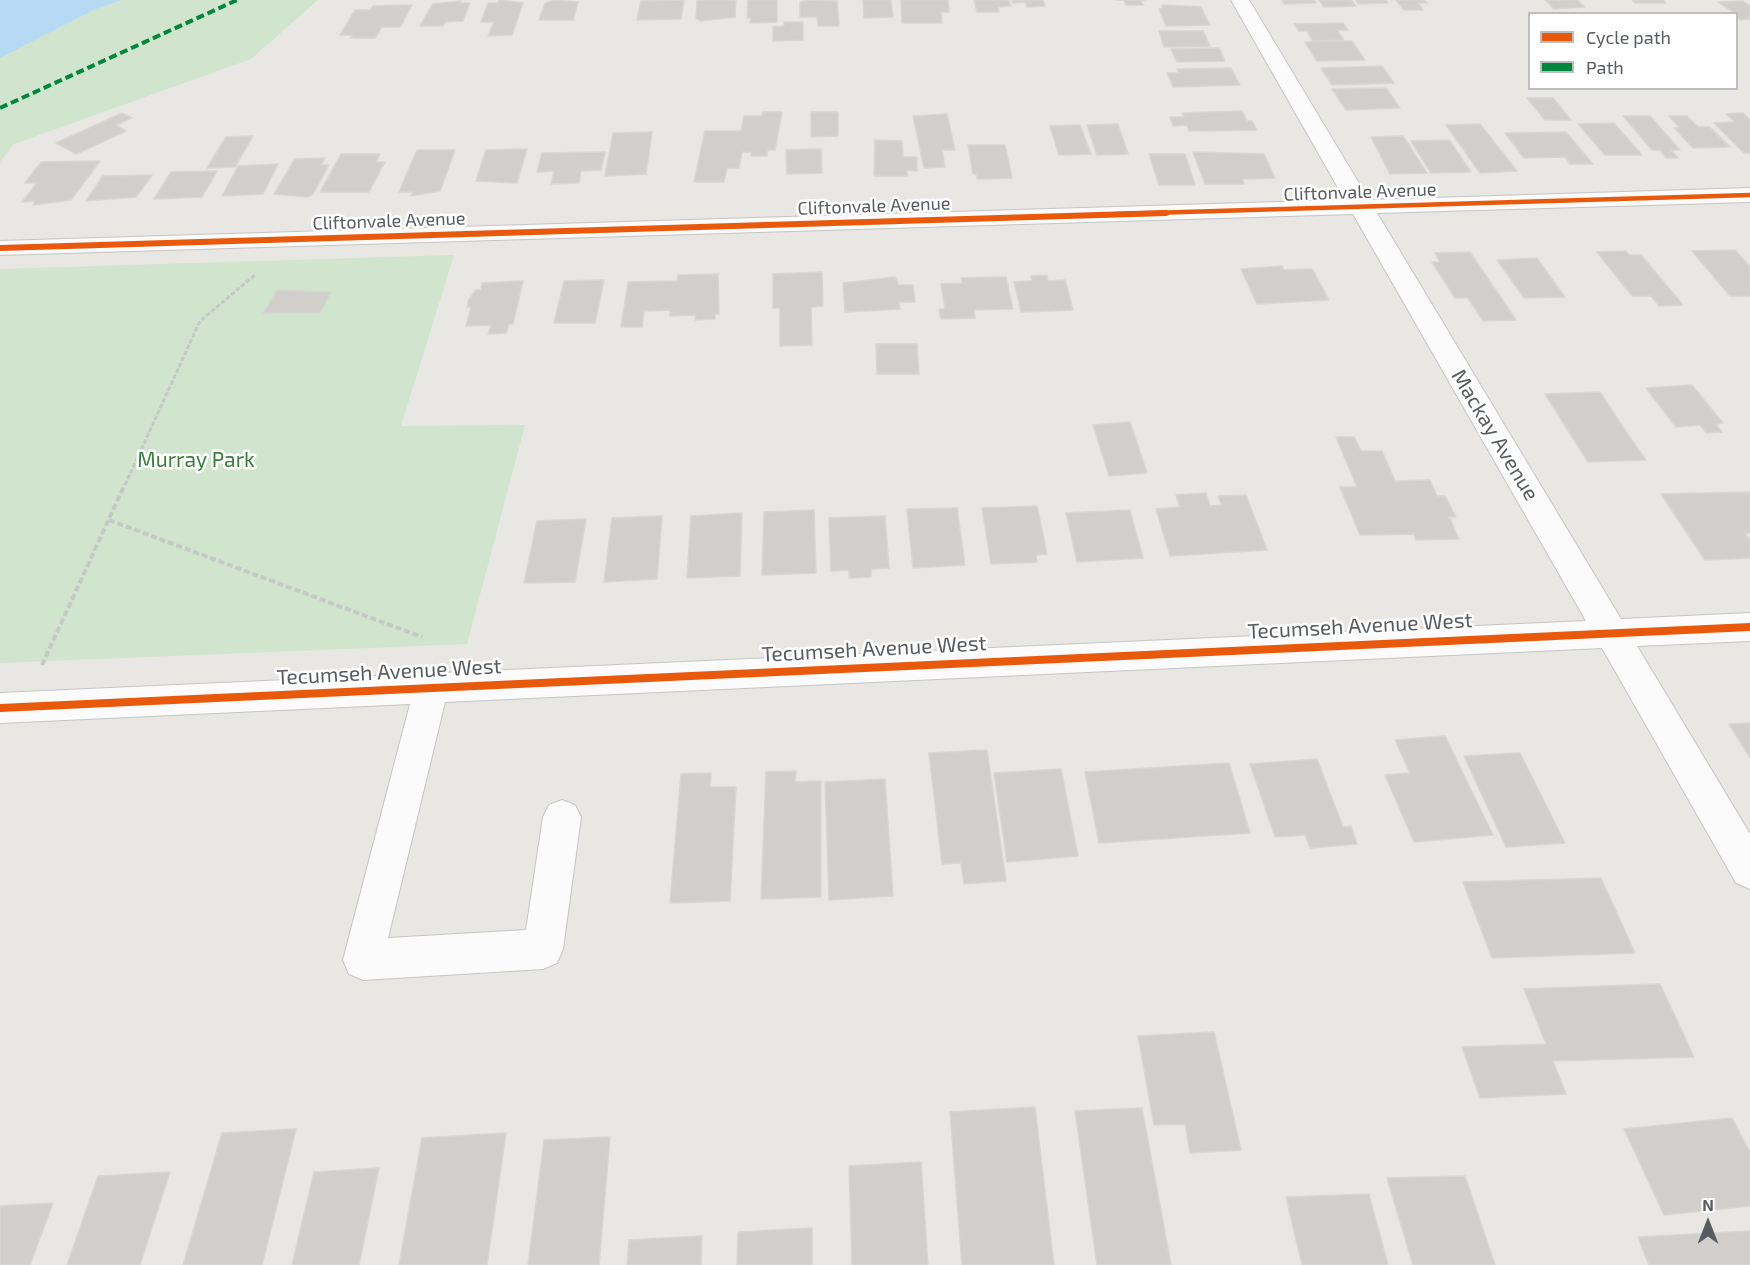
<!DOCTYPE html>
<html>
<head>
<meta charset="utf-8">
<style>
	body { margin:0 }
	#map { position:relative; width:1750px; height:1265px; overflow:hidden; background:#e8e7e3; font-family:"Exo 2",sans-serif }
	canvas { display:block }
	.legend { position:absolute; left:1528px; top:12px; width:210px; height:78px; box-sizing:border-box; background:#fff; border:2px solid #bcbebf; margin:0; padding:8px 10px; list-style:none; font-size:18px; color:#585c60 }
	.legend li { display:flex; align-items:center; gap:12px; height:30px }
	.legend b { width:30px; border:2px solid #bcbebf }
	.north { position:absolute; left:1678px; top:1193px; width:60px; height:60px; -webkit-text-stroke:4px #fff; paint-order:stroke; rotate:0deg; font-size:16px; font-weight:700; line-height:24px; text-align:center; color:#585c60 }
	.north::after { content:''; display:block; margin:auto; width:21px; height:27px; background:#585c60; clip-path:polygon(50% 0,100% 100%,50% 72%,0 100%) }
</style>
</head>
<body>
<div id="map">
<canvas width="1750" height="1265"></canvas>
<ul class="legend">
<li><b style="height:8px;background:#e8590c"></b>Cycle path</li>
<li><b style="height:8px;background:#00873e"></b>Path</li>
</ul>
<div class="north">N</div>
</div>
<script>
const ctx = document.querySelector('canvas').getContext('2d');
ctx.lineJoin = 'round';
function fill(path, color) { ctx.fillStyle = color; ctx.fill(path, 'evenodd'); }
function trace(path, color, width, dash) { ctx.strokeStyle = color; ctx.lineWidth = width; ctx.lineCap = dash ? 'butt' : 'round'; ctx.setLineDash(dash || []); ctx.stroke(path); }
function write(font, color, halo, rows, align = 'center') {
  ctx.font = font + ' "Exo 2",sans-serif'; ctx.lineWidth = 5; ctx.setLineDash([]); ctx.textBaseline = 'middle'; ctx.strokeStyle = halo; ctx.fillStyle = color; for (const [text, x, y, turn = 0] of rows) {
    ctx.save(); ctx.translate(x, y); ctx.rotate((+turn || 0) * Math.PI / 180); ctx.textAlign = isNaN(turn) ? turn : align; if (halo) ctx.strokeText(text, 0, 0); ctx.fillText(text, 0, 0); ctx.restore();
  }
}
const green = new Path2D(`
	M121,0H318L251,59L14,144L0,162V58L94,10Z
	M454,255L401,426L525,425L467,644L0,663V269Z`);
const water = new Path2D(`
	M0,0H121L94,10L0,58Z`);
const building = new Path2D(`
	M499,0L523,3L512,35L488,36L494,22H481L488,3H498Z
	M556,0L578,2L573,20H539L545,3Z
	M684,0L681,19L637,20L641,1Z
	M697,0H736L735,17L700,21L696,18Z
	M748,0H777V22L750,23L751,18H747Z
	M810,0L837,1L839,26H818L817,17H800V2Z
	M863,0H891L893,17L864,18Z
	M901,0H948L949,12H941L942,23H902Z
	M974,0H1009L1011,6L998,7L999,12H977Z
	M1012,0H1043L1045,6L1027,7L1026,2L1013,3Z
	M1116,0H1145H1141L1143,5H1126L1124,0Z
	M1282,0H1314L1316,3L1284,4Z
	M1319,0H1351L1356,6L1324,7Z
	M1356,0H1386L1388,3L1358,4Z
	M1396,0H1424L1427,3H1418L1423,10H1404Z
	M1545,0H1577L1585,7L1554,9Z
	M1632,0H1663L1666,3H1635Z
	M461,1L460,3H470L463,21L445,22L443,26H420L433,4Z
	M1743,1L1750,6V19L1740,20L1736,14L1718,2Z
	M412,5L400,27H382L375,38H350L353,35H340L355,10H370L373,6Z
	M1162,5L1201,7L1210,25L1166,26L1159,9L1163,8Z
	M784,22H803V40L773,41V27L784,26Z
	M1343,23L1348,30H1337L1344,40L1313,41L1307,31H1299L1294,24Z
	M1159,31H1203L1210,46L1164,47Z
	M1352,41L1365,60L1317,61L1305,42Z
	M1219,48L1225,61L1177,62L1171,49Z
	M1382,66L1394,83L1332,85L1321,68Z
	M1231,68L1240,85L1173,87L1167,73H1179L1177,69Z
	M1386,88L1400,108L1346,110L1332,89Z
	M1527,98H1553L1571,120H1545Z
	M1242,111L1247,121H1252L1257,130L1189,131L1187,125L1173,126L1170,117H1184L1182,113Z
	M763,112H782L775,150H768L767,156H751L752,152H742L739,168H727L724,182H694L705,131H741L744,116H762Z
	M811,112H838V136L811,137Z
	M122,113L132,118L116,125L126,131L76,154L56,143Z
	M1743,113L1750,120V153H1744L1714,123L1735,122L1726,114Z
	M947,114L955,150H942L945,167L924,168L913,116Z
	M1623,116H1650L1680,150H1671L1678,158H1666L1660,150H1652Z
	M1669,116H1687L1698,127H1710L1730,147L1693,148L1674,128H1680Z
	M1614,123L1642,155H1605L1578,124Z
	M1118,124L1128,154L1097,155L1087,125Z
	M1480,124L1517,171L1480,173L1446,125Z
	M1080,125L1091,154L1059,155L1050,126Z
	M652,132L646,174L605,176L613,133Z
	M1566,132L1593,164H1570L1565,157L1524,158L1505,133Z
	M253,136L235,167L207,168L226,137Z
	M1403,136L1427,173L1390,174L1371,137Z
	M875,140L902,141L903,157H917V171L907,170V176H874Z
	M1449,140L1471,172L1431,173L1411,141Z
	M968,145H1005L1012,178L977,179L976,173L973,174Z
	M527,149L517,183L476,181L486,150Z
	M821,149L822,173L787,174L786,150Z
	M417,150H455L440,191L411,196L413,192H399Z
	M605,152L601,170L581,171L579,183L551,184L554,171L537,172L542,153Z
	M1193,152L1264,154L1275,178L1242,179L1244,184H1205Z
	M341,154H380L376,162H385L369,192H320Z
	M1149,154H1185L1195,185H1159Z
	M325,158L321,165H329L313,194L308,197L274,194L295,159Z
	M100,161L71,200L33,205L35,201L22,202L37,183H25L41,162Z
	M278,164L263,194L222,196L238,166Z
	M217,171L202,197L154,199L171,172Z
	M152,175L136,197L86,201L103,176Z
	M1735,250L1750,267V296H1730L1692,251Z
	M1626,251L1629,255H1641L1683,305L1659,306L1651,296H1632L1597,252Z
	M1470,252L1516,320L1483,321L1468,298H1455L1432,262H1440L1435,253Z
	M1537,258L1565,297L1524,298L1497,260Z
	M1282,266L1284,270L1312,269L1329,300L1257,304L1241,269Z
	M822,272L823,306L811,307L812,345L780,346V308H773V274Z
	M718,274L719,314H715V319L695,320L696,315L670,316V310L644,311L642,327H621L628,282L677,281L678,275Z
	M1047,275L1048,281L1065,280L1073,310L1021,312L1014,282L1032,281L1031,276Z
	M895,277L899,285H913L915,302H899L900,309L845,312L843,283Z
	M1006,277L1013,309L974,310L975,318L941,319L939,309H945L941,284L962,283L961,278Z
	M604,280L595,323H554L564,281Z
	M523,281L513,324H509L506,333L488,334L491,325L466,326L471,307H467L468,301L476,290H481L482,283Z
	M277,290L331,292L320,313H263Z
	M876,344H917L919,374H877Z
	M1692,385L1723,423L1716,424L1722,432L1706,433L1700,425L1676,427L1646,388Z
	M1600,392L1627,433L1646,460L1588,462L1545,394Z
	M1130,422L1147,473L1109,476L1093,425Z
	M1336,437H1354L1361,451H1382L1395,481L1430,480L1437,496H1445L1456,517H1449L1459,539L1416,540L1414,534L1360,535L1340,487H1357Z
	M1750,492V533H1745L1750,540V558L1705,560L1661,494Z
	M1206,493L1210,506L1222,505L1218,496L1246,495L1267,550L1170,556L1156,509L1180,507L1176,495Z
	M1037,506L1047,554L1036,555L1037,562L991,564L982,508Z
	M957,508L965,565L913,568L907,509Z
	M814,510L816,573L762,575L764,512Z
	M1130,510L1143,558L1077,562L1066,513Z
	M742,513L740,576L687,578L691,516Z
	M662,516L657,579L604,582L612,518Z
	M885,516L889,568L871,569V577L849,578V570L831,571L829,518Z
	M586,519L575,582L524,583L537,521Z
	M1750,723V758L1729,724Z
	M1445,736L1493,835L1414,842L1385,775L1410,773L1395,740Z
	M987,750L1006,881L964,884L961,863L942,864L929,753Z
	M1520,753L1565,843L1506,847L1464,756Z
	M1317,759L1343,827L1351,826L1357,844L1310,848L1305,835L1275,837L1250,764Z
	M1229,763L1250,833L1099,843L1085,772Z
	M1061,769L1078,856L1007,862L994,773Z
	M796,771L795,782L821,781V897L761,899L766,772Z
	M711,773L710,787H736L730,901L670,903L681,774Z
	M885,779L893,896L829,900L825,782Z
	M1601,878L1635,953L1492,958L1463,882Z
	M1660,984L1694,1057L1553,1061L1566,1094L1480,1098L1462,1047L1546,1044L1524,989Z
	M1214,1032L1241,1150L1190,1153L1185,1124L1154,1125L1138,1036Z
	M1035,1107L1054,1265H962L950,1112Z
	M1142,1108L1171,1265H1097L1075,1111Z
	M1732,1118L1750,1152V1206L1664,1215L1624,1129Z
	M296,1129L262,1265H183L222,1133Z
	M506,1133L487,1265H399L422,1138Z
	M610,1137L599,1265H528L544,1140Z
	M921,1162L928,1265H852L849,1166Z
	M379,1168L359,1265H292L314,1172Z
	M170,1172L140,1265H67L98,1176Z
	M1465,1176L1495,1265H1413L1387,1178Z
	M1369,1194L1388,1265H1302L1286,1197Z
	M53,1203L30,1265H0V1206Z
	M812,1228V1265H737L738,1232Z
	M1750,1231V1265H1649L1638,1237Z
	M702,1236L701,1265H627L629,1240Z`);
const pathFar1 = new Path2D(`
	M125,485L200,321L256,274`);
const path = new Path2D(`
	M109,520L422,637
	M42,665L125,484`);
const minor = new Path2D(`
	M1231,0H1249L1369,200L1750,188V202L1377,213L1621,619L1750,613V641L1637,646L1750,834V889L1736,883L1602,648L445,702L388,938L526,930L543,817L549,805L562,800L575,805L581,817L563,949L557,963L543,969L363,980L349,974L343,960L410,704L0,723V693L1586,621L1353,214L0,255V241L1345,200Z`);
const quiet = new Path2D(`
	M0,108L237,0`);
const cyclewayFar2 = new Path2D(`
	M1117,214L1750,195`);
const cyclewayFar1 = new Path2D(`
	M0,248L1166,213`);
const cycleway = new Path2D(`
	M0,708L1750,627`);
const farStreetnames = [
	["Cliftonvale Avenue",1360,192,-2],
	["Cliftonvale Avenue",874,206,-2],
	["Cliftonvale Avenue",389,221,-2]
];
const streetNames = [
	["Mackay Avenue",1495,435,59],
	["Tecumseh Avenue West",1360,626,-3],
	["Tecumseh Avenue West",874,649,-3],
	["Tecumseh Avenue West",389,672,-3]
];
const parkNames = [
	["Murray Park",196,460]
];
fill(green, '#d0e4ce');
fill(water, '#b6daf3');
fill(building, '#d0cfcc');
trace(building, '#d7d6d2', 1.5);
trace(minor, '#c5c5c5', 2);
trace(pathFar1, '#c4c9c6', 3, [4.5, 2]);
trace(path, '#c4c9c6', 4, [6, 3]);
fill(minor, '#fcfbfb');
trace(quiet, '#00873e', 4, [8, 4]);
trace(cyclewayFar2, '#e8590c', 4.5);
trace(cyclewayFar1, '#e8590c', 6);
trace(cycleway, '#e8590c', 8);
write('18px', '#585c60', '#fff', farStreetnames);
write('21px', '#585c60', '#fff', streetNames);
write('21px', '#38803a', '#fff', parkNames);
</script>
</body>
</html>
